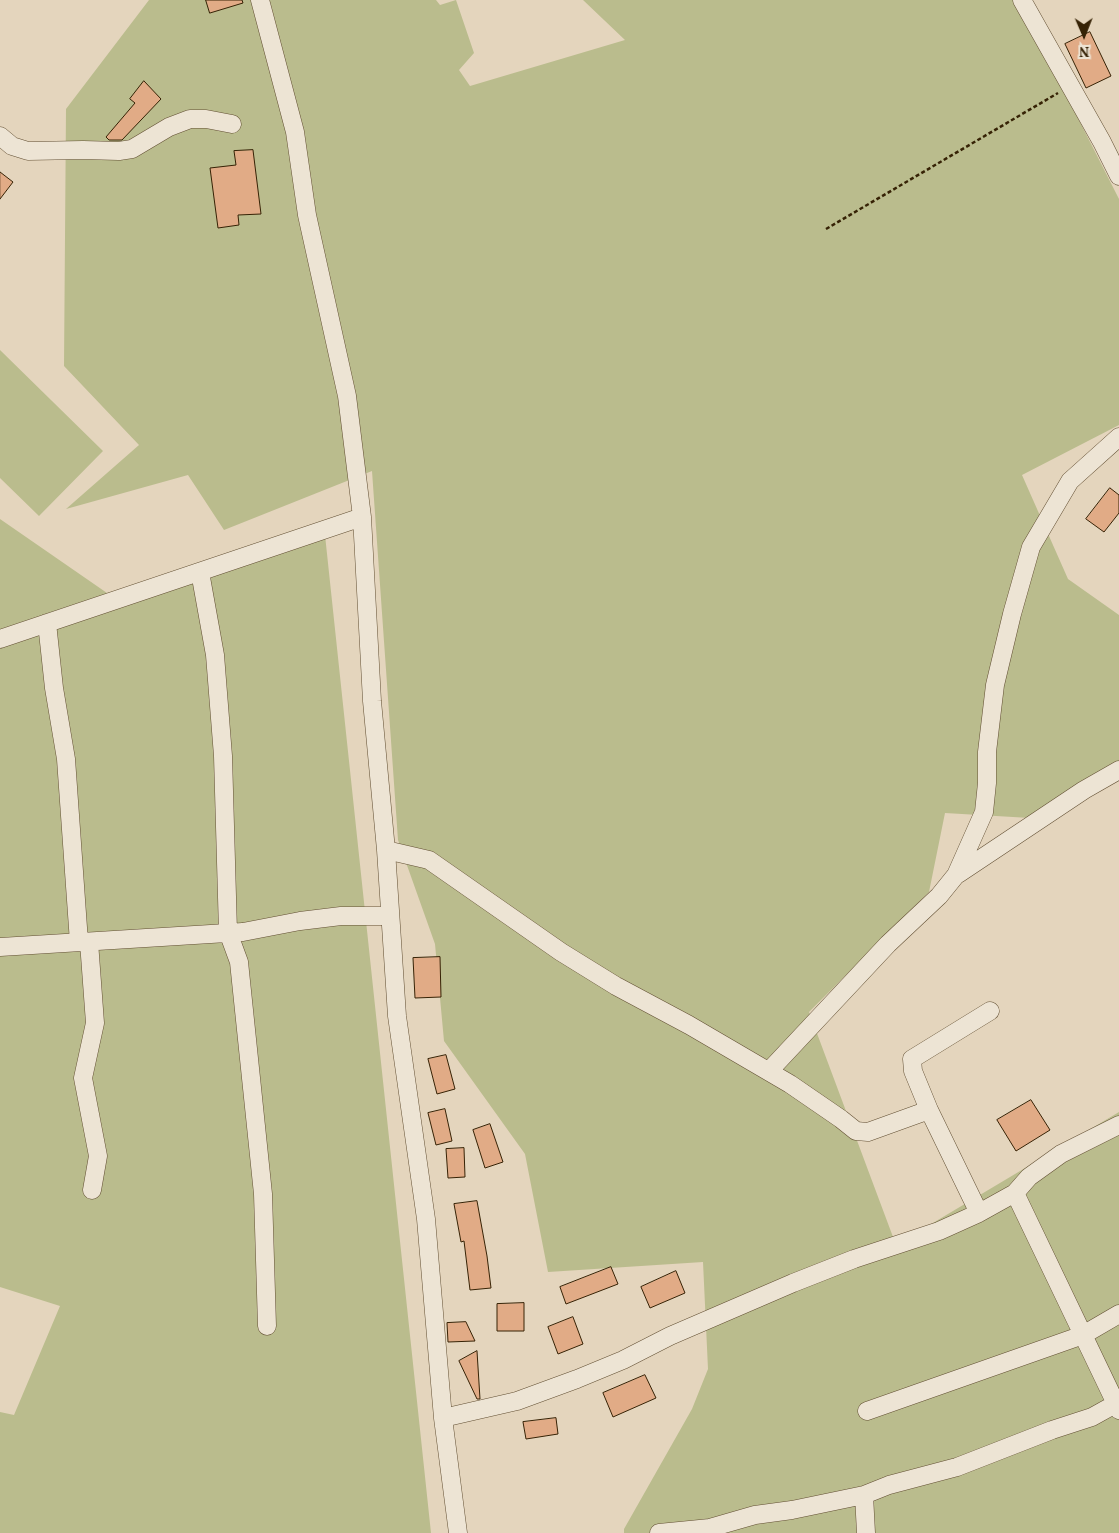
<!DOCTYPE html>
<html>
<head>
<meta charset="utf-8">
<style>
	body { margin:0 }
	#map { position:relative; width:1119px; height:1533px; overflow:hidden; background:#e4d5bd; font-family:Vollkorn,serif }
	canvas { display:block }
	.north { position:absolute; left:1059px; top:10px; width:50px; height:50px; -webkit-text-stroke:4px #ede4d4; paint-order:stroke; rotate:179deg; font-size:14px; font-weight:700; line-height:20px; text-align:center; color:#362205 }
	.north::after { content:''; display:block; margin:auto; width:18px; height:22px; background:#362205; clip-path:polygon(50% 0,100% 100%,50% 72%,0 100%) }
</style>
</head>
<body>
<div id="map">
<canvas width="1119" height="1533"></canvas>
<div class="north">N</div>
</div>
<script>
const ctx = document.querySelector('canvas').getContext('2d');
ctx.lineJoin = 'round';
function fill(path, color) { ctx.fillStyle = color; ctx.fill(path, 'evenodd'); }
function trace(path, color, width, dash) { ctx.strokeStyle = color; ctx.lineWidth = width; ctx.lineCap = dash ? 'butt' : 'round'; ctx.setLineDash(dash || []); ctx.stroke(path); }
const green = new Path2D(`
	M149,0H436L440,5L456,0L474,53L459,70L470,86L625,40L583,0H1018L1119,199V425L1022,475L1068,579L1119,615V762L1030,818L945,813L929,892L809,1012L896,1245L1119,1112V1533H624V1529L692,1409L708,1369L703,1262L548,1272L525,1154L444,1041L435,944L398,840L372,471L224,530L188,475L66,509L139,445L64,366L66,109Z
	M0,350L103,451L39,516L0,478Z
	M0,519L107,593L325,535L431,1533H0V1412L14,1415L60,1306L0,1287Z`);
const building = new Path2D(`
	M206,0H242L243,3L210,13Z
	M1090,32L1111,76L1086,88L1065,44Z
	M144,81L161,99L122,140H109L106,137L135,103L130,99Z
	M253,150L261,214L238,215L239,225L218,228L210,168L236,165L234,151Z
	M0,172L13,182L0,199Z
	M1110,488L1119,495V513L1104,532L1086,519Z
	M440,957L441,997L415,998L413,958Z
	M446,1055L455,1089L437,1094L428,1059Z
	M1031,1100L1050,1130L1016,1151L997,1120Z
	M445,1109L452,1141L436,1145L428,1113Z
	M490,1124L503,1162L485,1168L473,1130Z
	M464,1148L465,1177L448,1178L446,1149Z
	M477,1201L487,1256L491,1288L470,1290L464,1241L461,1242L454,1204Z
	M611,1267L618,1284L566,1304L560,1287Z
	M676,1271L685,1293L650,1308L641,1287Z
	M524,1303V1331H497V1304Z
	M573,1317L583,1344L558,1354L548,1327Z
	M466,1322L475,1341L448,1342L447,1323Z
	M477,1351L480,1399H477L459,1361Z
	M645,1375L656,1398L613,1417L603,1393Z
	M556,1418L558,1434L526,1439L523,1422Z`);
const path = new Path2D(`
	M826,229L1058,93`);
const minor = new Path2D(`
	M260,0L295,132L307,215L347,396L362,517L372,701L386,850L397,1016L426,1219L443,1418L458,1533
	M1022,0L1102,142L1119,176
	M0,136L12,146L28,151L83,150L119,151L132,149L169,127L190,119H206L232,124
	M200,572L215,655L223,756L228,932L239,962L263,1194L267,1326
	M47,623L54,688L66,759L79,942
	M0,639L362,517
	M386,850L429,860L561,952L616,986L689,1025L790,1084L841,1119L856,1131L868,1132L929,1110L979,1213
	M958,874L1084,790L1119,770
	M89,942L95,1023L83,1078L98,1156L92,1190
	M0,947L243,932L300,921L341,916H390
	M769,1071L888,944L939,896L956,875L984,812L987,783V752L995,685L1012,614L1031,547L1070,481L1119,437
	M929,1110L913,1071L912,1059L990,1011
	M1015,1193L1119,1410
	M867,1411L1083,1335L1119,1314
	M443,1418L517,1401L577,1379L623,1360L670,1336L793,1283L854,1259L939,1231L979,1213L1015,1193L1029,1177L1061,1154L1119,1125
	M864,1495L866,1533
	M659,1533L710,1528L755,1515L792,1510L864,1495L889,1485L957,1467L1052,1430L1092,1417L1119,1402`);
fill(green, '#babc8d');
fill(building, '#e1ab86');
trace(building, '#362205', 1);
trace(minor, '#624f33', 19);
trace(path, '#362205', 2.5, [4, 2.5]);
trace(minor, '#ede4d4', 18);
</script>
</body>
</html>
